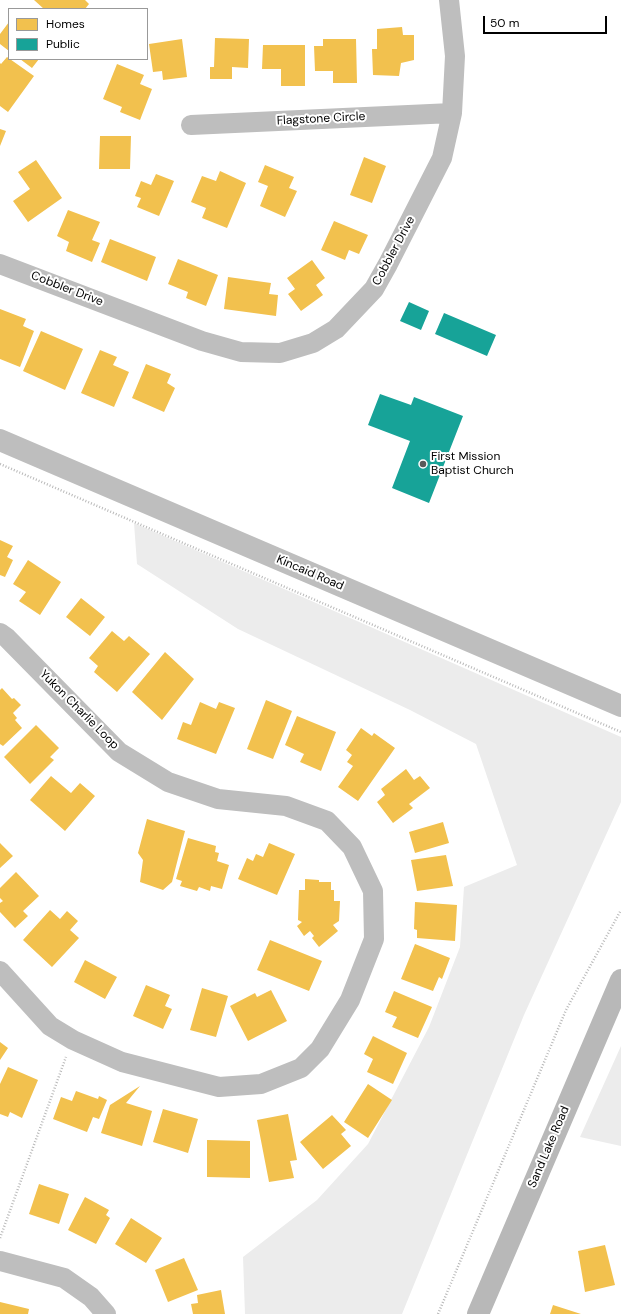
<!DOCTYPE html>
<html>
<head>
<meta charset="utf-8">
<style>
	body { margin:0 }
	#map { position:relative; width:621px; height:1314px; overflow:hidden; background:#fff; font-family:"DM Sans",sans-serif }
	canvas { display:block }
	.legend { position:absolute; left:8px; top:8px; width:140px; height:52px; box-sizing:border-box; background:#fff; border:1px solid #999; margin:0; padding:5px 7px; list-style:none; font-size:12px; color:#000 }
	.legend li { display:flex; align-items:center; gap:8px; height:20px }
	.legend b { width:20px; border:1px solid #999 }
	.scale { position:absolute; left:483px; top:16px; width:124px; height:18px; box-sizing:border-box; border:2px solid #000; border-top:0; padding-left:5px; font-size:12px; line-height:14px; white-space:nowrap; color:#000; -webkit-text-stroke:3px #fff; paint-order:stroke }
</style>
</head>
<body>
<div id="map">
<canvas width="621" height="1314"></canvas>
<ul class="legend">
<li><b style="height:11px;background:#f2c14e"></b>Homes</li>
<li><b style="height:11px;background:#17a398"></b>Public</li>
</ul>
<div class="scale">50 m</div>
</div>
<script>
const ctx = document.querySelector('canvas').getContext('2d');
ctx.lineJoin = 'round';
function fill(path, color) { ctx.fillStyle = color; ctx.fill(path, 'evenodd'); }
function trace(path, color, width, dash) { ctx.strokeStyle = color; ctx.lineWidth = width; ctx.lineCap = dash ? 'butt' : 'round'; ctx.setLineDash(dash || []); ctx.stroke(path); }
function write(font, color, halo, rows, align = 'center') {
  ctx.font = font + ' "DM Sans",sans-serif'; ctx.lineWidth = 4; ctx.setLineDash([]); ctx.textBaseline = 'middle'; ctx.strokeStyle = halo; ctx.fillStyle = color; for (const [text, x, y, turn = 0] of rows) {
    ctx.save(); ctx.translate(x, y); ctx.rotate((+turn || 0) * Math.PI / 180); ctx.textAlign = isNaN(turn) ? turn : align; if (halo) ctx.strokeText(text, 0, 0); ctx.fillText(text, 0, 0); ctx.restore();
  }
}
const green = new Path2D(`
	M134,523L621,737V802L524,1015L402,1314H245L243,1257L317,1200L368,1144L429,1027L460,947L464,887L517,865L476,744L410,710L238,629L137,564Z
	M621,1046V1146L580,1137Z`);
const homes = new Path2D(`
	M34,0H85L89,4L85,9H44Z
	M9,22V51L0,44V34Z
	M402,27L403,35H414V60L401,63L399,76L373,75L372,49H377V29Z
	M215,38L249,39L248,68L232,67V79H210V67H214Z
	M182,39L187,77L163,80L162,71L153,72L149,44Z
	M323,39H356L357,83H333V71H315L314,46H323Z
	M263,45H305V86H281V69H262Z
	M7,57L34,76L8,112L0,106V63L1,64Z
	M20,59H39L32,68Z
	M117,64L144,75L140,84L152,89L140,120L120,112L122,107L103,99Z
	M0,129L6,131L0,146Z
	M100,136H131L130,169H99Z
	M364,157L386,166L372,203L350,195Z
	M36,160L62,198L28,222L13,201L30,189L18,172Z
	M265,165L294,177L289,188L297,191L285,217L260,206L268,186L258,182Z
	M220,171L246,183L227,228L202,218L206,208L191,202L202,176L216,181Z
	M156,174L174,181L159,216L137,207L141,198L135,196L141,181L151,185Z
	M68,210L100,222L92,240L100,243L92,262L66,251L69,242L57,236Z
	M334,221L368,235L359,254L349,250L345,260L321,250Z
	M110,239L156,257L147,281L101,262Z
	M178,259L218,275L206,306L186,298L188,292L168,284Z
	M312,260L325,278L316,285L323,295L301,311L288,294L295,289L287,278Z
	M228,277L271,283L269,294L278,295L276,316L224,309Z
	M0,309L26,319L23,326L34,331L20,367L0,359Z
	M41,331L83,349L65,390L23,371Z
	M100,350L117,357L113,365L129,372L114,407L81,393Z
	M146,364L171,374L167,383L175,388L164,412L132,398Z
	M0,540L13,546L7,557L13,560L5,577L0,575Z
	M28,560L61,582L40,615L19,601L26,592L13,584Z
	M81,598L105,617L90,636L66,617Z
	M112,631L124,641L129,636L150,654L117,692L94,672L98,666L89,658Z
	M165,652L194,679L162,720L132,692Z
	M2,688L12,699L14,698L21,705L13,713L17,718L15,720L22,728L3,746L0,744V690Z
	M266,700L292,711L273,759L247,749Z
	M200,702L216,709L219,702L235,708L216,754L177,739L183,722L191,725Z
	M297,716L336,732L321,771L300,762L304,754L285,745Z
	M36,725L59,748L50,757L54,760L30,784L4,757Z
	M361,728L372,736L374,733L395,748L358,801L338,787L353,766L347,762L352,755L346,750Z
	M406,769L414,780L420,776L430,788L409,804L413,808L393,823L377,802L385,795L381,789Z
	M51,776L71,793L80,783L95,796L65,831L30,800Z
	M147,819L185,831L172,882L163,890L140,882L143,860L138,853Z
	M443,822L449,843L415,853L409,832Z
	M188,838L216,846L215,852L219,853L217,861L229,865L222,889L211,886L210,891L199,887L197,891L180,886L182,881L176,879Z
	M0,843L13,856L0,868Z
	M269,843L295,854L277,895L238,879L247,858L253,861L256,854L263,857Z
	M446,855L453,886L417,891L411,860Z
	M16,872L39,896L23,911L28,916L15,928L0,912V903L3,901L0,898V888Z
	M305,879L319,880V882H331V890H334V901H340L339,921L333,925L338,931L319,947L312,938L314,936L310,931L304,936L297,926L302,922L298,920L299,890H305Z
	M415,902L457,905L455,941L417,938V930L414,929Z
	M50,910L60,919L67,911L78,921L70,930L79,938L52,967L23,940Z
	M270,940L322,961L309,991L257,970Z
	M415,944L450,958L442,979L439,977L433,991L401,979Z
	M85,960L117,977L105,999L74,982Z
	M146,985L170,995L165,1006L172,1009L163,1029L133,1016Z
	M202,988L228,996L216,1037L190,1030Z
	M271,990L287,1021L248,1041L230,1006L255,993L257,997Z
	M394,991L432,1007L418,1038L392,1027L397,1017L385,1012Z
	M373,1036L407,1053L393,1084L367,1072L373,1059L364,1054Z
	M0,1042L8,1048L0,1060Z
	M8,1067L38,1080L22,1118L10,1112L8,1117L0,1114V1084Z
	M368,1084L392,1100L368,1138L344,1122Z
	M140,1086L126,1103L152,1111L142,1146L101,1133L110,1105Z
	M76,1091L98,1099L99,1096L107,1100L99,1119L93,1117L87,1132L53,1119L61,1097L72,1101Z
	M163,1109L198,1119L188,1153L153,1142Z
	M288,1114L297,1160L290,1161L294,1178L269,1182L257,1120Z
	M332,1115L346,1130L341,1134L351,1146L323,1169L300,1142Z
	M207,1140L250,1141V1178L207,1177Z
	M39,1184L69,1194L59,1224L29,1214Z
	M85,1197L109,1210L106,1215L110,1218L96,1244L68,1230Z
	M131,1218L162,1238L146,1263L115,1244Z
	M605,1245L615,1285L585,1292L578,1251Z
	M184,1258L198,1290L168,1302L155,1270Z
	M221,1290L225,1314H193L191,1304L198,1303L197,1295Z
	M0,1302L29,1309L28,1314H0Z
	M553,1305L581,1314H550Z`);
const public = new Path2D(`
	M409,302L429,311L421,330L400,321Z
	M444,313L496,335L487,356L435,334Z
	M380,394L411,405L414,397L463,416L429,503L392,488L410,441L368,425Z`);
const path = new Path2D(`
	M0,464L621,732
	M0,1238L66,1057
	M438,1314L566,1010L621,910`);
const minor = new Path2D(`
	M191,125L452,113
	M0,264L202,341L241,352L280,353L313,343L336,329L374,289L388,264L442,158L452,113L455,56L449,0
	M0,633L7,638L119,752L168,782L218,799L286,806L327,821L352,847L373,891L374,939L350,1000L320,1049L301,1068L261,1084L219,1087L122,1062L73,1040L50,1026L0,971
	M0,1261L64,1278L91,1297L106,1314`);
const tertiary = new Path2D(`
	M0,440L621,706`);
const secondary = new Path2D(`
	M478,1314L621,980`);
const markers = [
	[423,464,4,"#595959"]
];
const streetNames = [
	["Flagstone Circle",321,119,-3],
	["Cobbler Drive",394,251,-62],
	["Cobbler Drive",67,289,21],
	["Kincaid Road",310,573,23],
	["Yukon Charlie Loop",79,710,45],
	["Sand Lake Road",549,1147,-67]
];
const poiNames = [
	["First Mission",431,457],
	["Baptist Church",431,471]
];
fill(green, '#ececec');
fill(homes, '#f2c14e');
fill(public, '#17a398');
trace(path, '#b9b9b9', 2.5, [1, 2]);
trace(minor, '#bebebe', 20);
trace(tertiary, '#bebebe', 22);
trace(secondary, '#b8b8b8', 22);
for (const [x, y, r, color] of markers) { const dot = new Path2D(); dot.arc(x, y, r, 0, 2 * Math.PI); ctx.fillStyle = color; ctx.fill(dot); trace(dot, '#fff', 1.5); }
write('12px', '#000', '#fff', streetNames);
write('12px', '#000', '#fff', poiNames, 'left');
</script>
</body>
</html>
